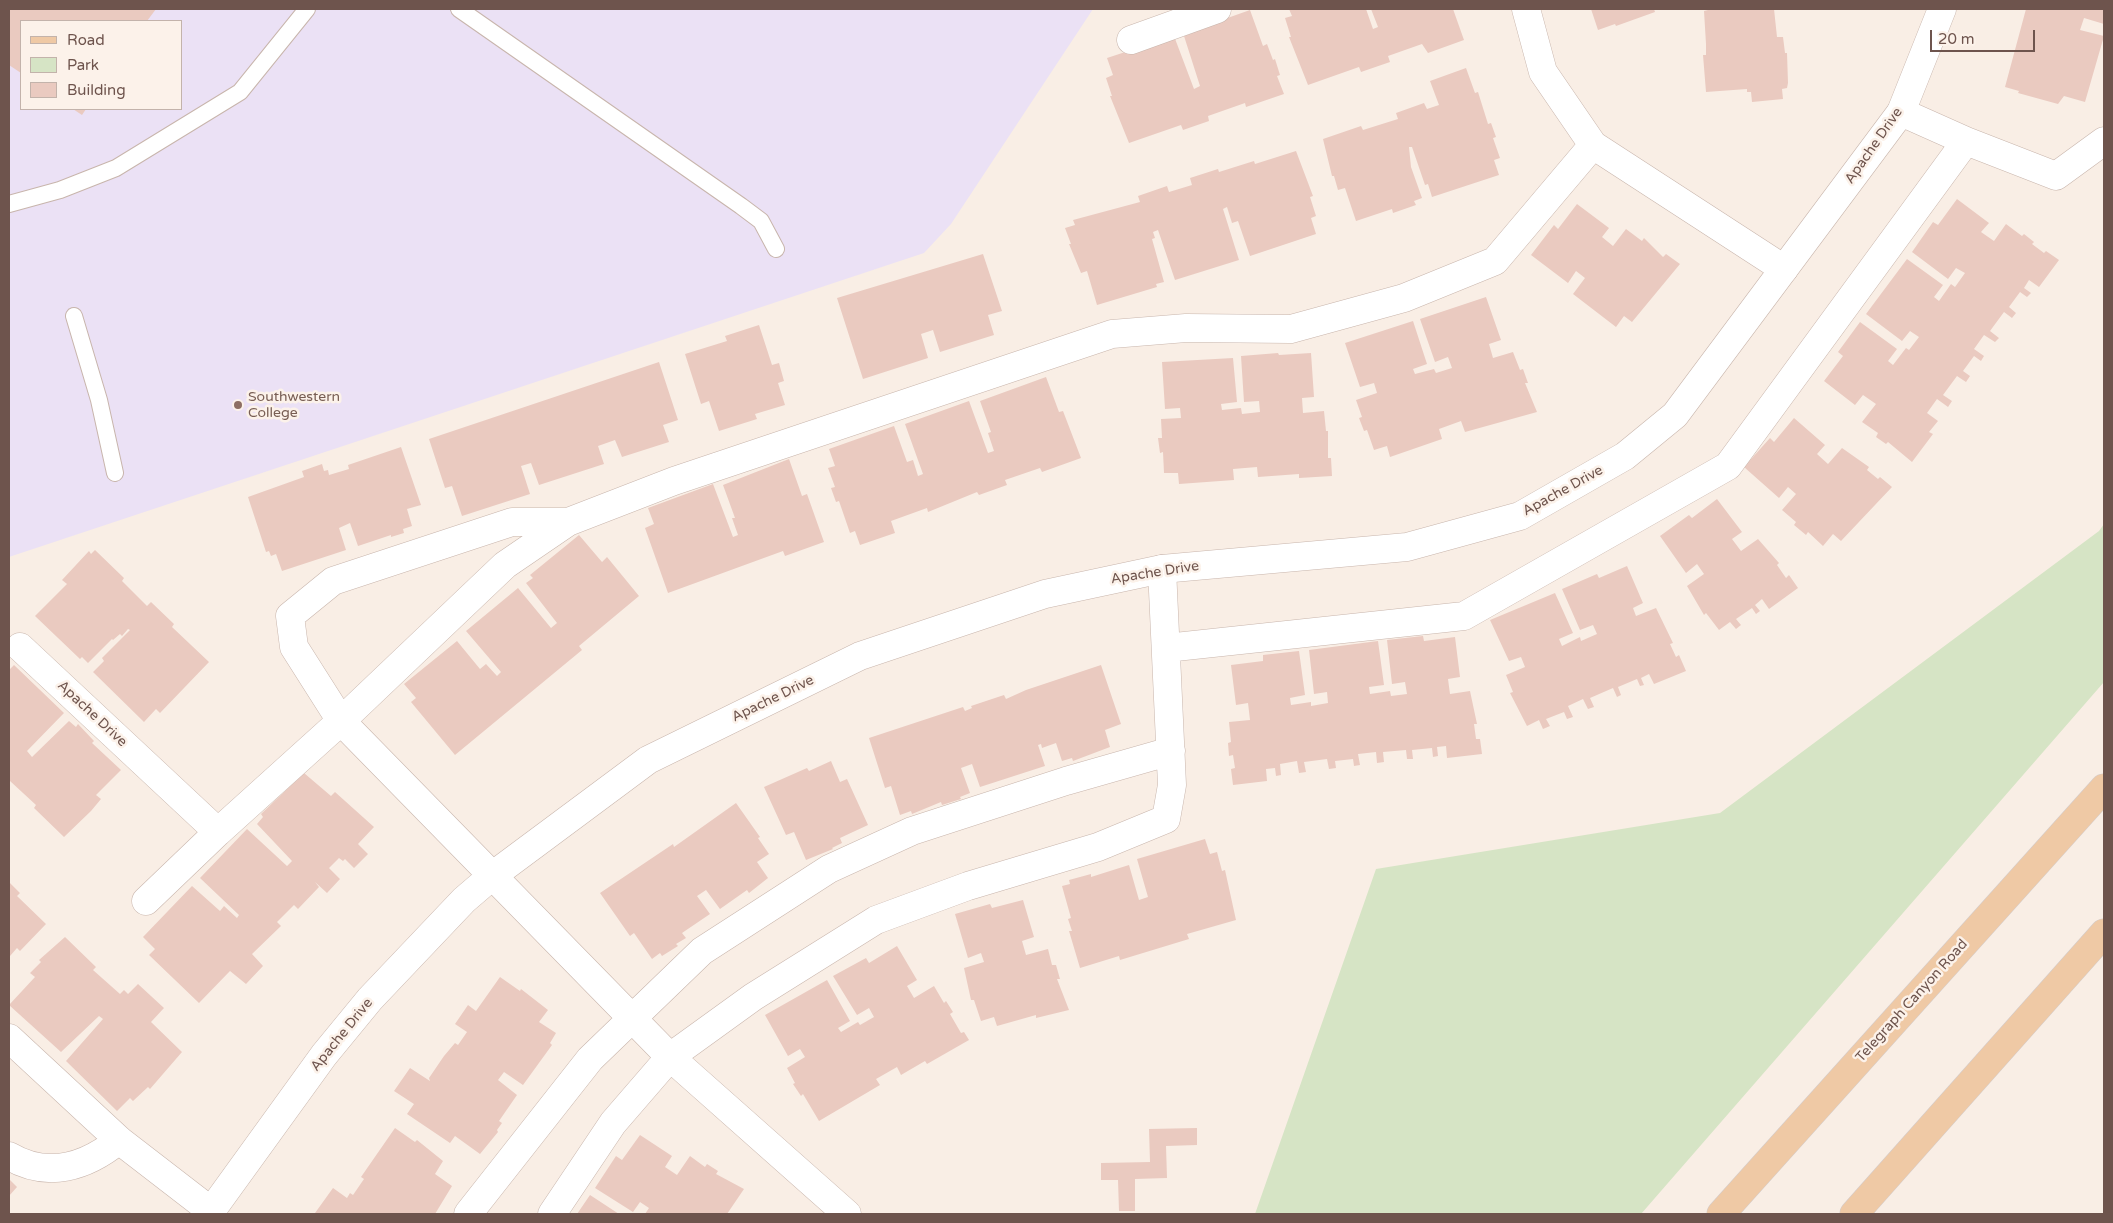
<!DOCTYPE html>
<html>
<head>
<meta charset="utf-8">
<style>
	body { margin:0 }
	#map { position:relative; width:2113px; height:1223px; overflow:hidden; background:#f9eee5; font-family:"Varela Round",sans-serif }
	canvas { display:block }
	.frame { position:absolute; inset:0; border:10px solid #6e544d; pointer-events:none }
	.legend { position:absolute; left:20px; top:20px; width:162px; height:90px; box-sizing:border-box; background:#fcf2ea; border:1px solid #c3b3ab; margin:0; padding:6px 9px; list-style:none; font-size:15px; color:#6e544d }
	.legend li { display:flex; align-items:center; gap:10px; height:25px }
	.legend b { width:25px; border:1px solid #c3b3ab }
	.scale { position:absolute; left:1930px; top:30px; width:105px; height:22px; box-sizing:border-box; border:2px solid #6e544d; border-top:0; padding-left:6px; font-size:15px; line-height:18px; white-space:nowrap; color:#6e544d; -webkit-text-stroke:4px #fcf2ea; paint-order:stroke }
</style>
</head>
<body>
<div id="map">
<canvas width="2113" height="1223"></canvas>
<div class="frame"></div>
<ul class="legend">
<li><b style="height:6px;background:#efc9a5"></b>Road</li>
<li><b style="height:14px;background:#d6e4c5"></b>Park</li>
<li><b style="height:14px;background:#eacac0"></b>Building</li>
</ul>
<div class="scale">20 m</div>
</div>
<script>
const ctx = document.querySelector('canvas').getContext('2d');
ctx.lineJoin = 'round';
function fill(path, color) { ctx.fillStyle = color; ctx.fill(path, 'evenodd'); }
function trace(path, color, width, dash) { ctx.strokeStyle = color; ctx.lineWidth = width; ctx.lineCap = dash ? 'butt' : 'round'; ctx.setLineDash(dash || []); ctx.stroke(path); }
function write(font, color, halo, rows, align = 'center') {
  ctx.font = font + ' "Varela Round",sans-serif'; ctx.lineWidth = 5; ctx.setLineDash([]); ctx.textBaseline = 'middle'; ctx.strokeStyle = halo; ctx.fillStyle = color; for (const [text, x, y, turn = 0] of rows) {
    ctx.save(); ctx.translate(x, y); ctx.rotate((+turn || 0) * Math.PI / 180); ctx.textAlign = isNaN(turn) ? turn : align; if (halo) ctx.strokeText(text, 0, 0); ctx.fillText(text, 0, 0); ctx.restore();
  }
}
const education = new Path2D(`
	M9,9H1093L951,224L924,253L9,557ZM21,21H181V109H21Z`);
const green = new Path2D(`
	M2104,524V682L1641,1214H1255L1376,869L1720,813L2099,531Z`);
const building = new Path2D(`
	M9,9H156L147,21H21V73L9,65Z
	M1289,9H1366L1373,29L1378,27L1371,9H1453L1464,40L1428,53L1422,44L1388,56L1390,62L1361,72L1359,67L1308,85L1289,37H1291L1285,18L1292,16Z
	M1591,9H1654L1655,12L1616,26L1615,24L1598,30Z
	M1712,9H1774L1777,37H1783L1785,53H1787L1788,83L1787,88L1782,89L1783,99L1752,102L1751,92H1747V89L1706,92L1703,55H1706V44L1704,11Z
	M2026,9H2104V24L2084,18L2080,30L2104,36L2085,102L2064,96L2058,104L2018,93L2019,91L2005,87Z
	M1250,10L1263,46L1267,44L1273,60L1275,59L1280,75L1277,76L1284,94L1246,107L1245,103L1208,116L1209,121L1183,130L1181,125L1129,143L1110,96H1112L1106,78L1113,75L1107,58L1174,36L1194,89L1200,86L1184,36L1192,33L1191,31Z
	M1466,68L1475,93L1478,92L1488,124L1491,123L1496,137L1493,138L1500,158L1494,160L1499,175L1432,197L1428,184L1425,185L1412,147H1409L1411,167L1422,198L1414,201L1416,205L1393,213L1392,209L1356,221L1345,188L1338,190L1334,176H1332L1323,139L1361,126L1363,130L1398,119L1396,113L1424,103L1427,109L1439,105L1430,81Z
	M73,109H86L82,115Z
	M1296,151L1313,196L1310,197L1316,216L1311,218L1316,234L1250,256L1238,221L1232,223L1227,207L1223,209L1239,260L1175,280L1158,230L1153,232L1155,238L1152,239L1164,282L1156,284L1157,287L1097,305L1087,271L1081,273L1069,244H1071L1065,228L1075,225L1073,220L1140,202L1138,196L1167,186L1169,192L1192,185L1190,178L1218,169L1219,172L1254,161L1255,164Z
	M1957,199L1989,223L1981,232L1994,241L2006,224L2022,236L2024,234L2034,242L2032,244L2044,253L2046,251L2059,260L2039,287L2029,280L2024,288L2031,293L2027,297L2020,292L2009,307L2016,313L2012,318L2004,312L1990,331L1999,338L1995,342L1984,335L1974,349L1984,356L1981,361L1974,356L1963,371L1970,376L1966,382L1957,376L1943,395L1952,401L1948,407L1937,399L1927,413L1938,421L1929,432L1933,434L1912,462L1888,442L1886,444L1876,437L1878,433L1862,422L1876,404L1863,395L1855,405L1824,381L1843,356L1838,352L1860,322L1897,349L1888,361L1893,365L1906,348L1909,350L1919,337L1910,331L1902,341L1866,314L1907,259L1943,285L1934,297L1939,301L1951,284L1955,287L1965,273L1956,268L1948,279L1912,252L1933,222L1938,225Z
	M1577,204L1609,228L1602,237L1613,246L1626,229L1642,241L1644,238L1663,257L1666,254L1680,264L1632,322L1624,316L1616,327L1573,294L1585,278L1576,271L1568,283L1531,255L1554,225L1558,229Z
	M983,254L1002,311L988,315L994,335L940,352L933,330L921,334L928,358L863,379L837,298Z
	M1486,297L1501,340L1489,344L1493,358L1513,352L1520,370L1523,369L1528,383H1525L1537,412L1465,432L1461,421L1439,429L1442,439L1390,457L1387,446L1374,450L1367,430L1364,431L1359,418L1362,417L1356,400L1377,393L1374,383L1360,387L1345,343L1413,321L1427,364L1413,369L1415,374L1434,369L1436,373L1452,368L1448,357L1435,362L1420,319Z
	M759,325L772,365L779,363L784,381L778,383L785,405L755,414L757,419L719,431L709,401L701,404L685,354L727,341L725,336Z
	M1278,353L1279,355L1311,353L1314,397L1302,398L1303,413L1324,411L1326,431H1328V458H1331L1332,476L1299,478V474L1258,477L1257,467L1233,469L1234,480L1179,484L1178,473H1164L1163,452L1160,453L1158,438H1162L1161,419L1181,418L1180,408L1165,409L1162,362L1233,358L1237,402L1221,404L1222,410L1241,408L1242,414L1260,412L1259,401L1244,402L1241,356Z
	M659,362L678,420L663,425L669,442L622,457L615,440L598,446L604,464L539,485L531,463L521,466L530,494L462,516L452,486L445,488L429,439Z
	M1046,377L1059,412L1063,411L1081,458L1042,472L1040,468L1005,480L1007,485L979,495L977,492L928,512L927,508L891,521L895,533L860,545L855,531L850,533L839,501L836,502L831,488L835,487L828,468L835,466L829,449L894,426L907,462L913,460L918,476L923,474L905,424L969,401L988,453L994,451L988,433L991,432L980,401Z
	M1794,418L1825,445L1817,454L1828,464L1842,448L1869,467L1867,470L1878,479L1880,477L1892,487L1841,541L1833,534L1823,546L1808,532L1806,535L1794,525L1796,522L1782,510L1796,494L1788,487L1779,498L1744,467L1770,438L1774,442Z
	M401,447L421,505L407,509L412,526L403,529L404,533L391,537V535L358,546L350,523L339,528L346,550L282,571L276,554L271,556L269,551L266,552L248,497L304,477L302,471L322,464L324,471L328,470L329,475L349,469L348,465Z
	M789,459L802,496L807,494L824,542L785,556L783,551L668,593L645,528L654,524L648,508L713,484L733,537L738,535L732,518H735L723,485Z
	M1717,499L1742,532L1732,539L1741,551L1758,539L1779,563L1777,565L1786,578L1789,575L1798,588L1769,609L1762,599L1755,605L1760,611L1756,614L1752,608L1736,619L1741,625L1736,629L1730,622L1719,630L1706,613L1704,615L1687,586L1704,574L1697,564L1686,573L1660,536L1689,515L1692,518Z
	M579,535L602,562L607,557L639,596L579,646L582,650L455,755L411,702L416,698L404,684L457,641L480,669L486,664L497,676L501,672L466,631L518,588L551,628L557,623L526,583L533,578L530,575Z
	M95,550L124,578L122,581L147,606L151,602L174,624L172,627L209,662L160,713L156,709L144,722L93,672L104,661L102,658L130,630L128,629L122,636L120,634L113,640L112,639L88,663L82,657L80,659L35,616L67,584L62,580L89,551L91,554Z
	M1627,566L1643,603L1633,608L1636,616L1656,608L1673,643L1670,644L1676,657L1679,655L1686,671L1654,684L1649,674L1641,678L1644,685L1640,686L1637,679L1618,687L1621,695L1617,697L1613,688L1590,698L1594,707L1588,709L1583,699L1568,706L1573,717L1567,719L1564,712L1546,719L1550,726L1543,729L1539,720L1527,726L1510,693L1513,692L1506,675L1525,667L1521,657L1509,661L1490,620L1555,593L1573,633L1559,639L1562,646L1580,637L1581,641L1597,634L1593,625L1580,630L1562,589L1597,574L1599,578Z
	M1423,636L1424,641L1455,637L1460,677L1448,679L1450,694L1470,691L1477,724H1474L1476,739H1480L1482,754L1447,758L1446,746L1437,747L1438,756L1433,757L1432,748L1412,750L1413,759H1407L1406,750L1383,752L1384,762L1377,763L1376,752L1358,754L1360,765L1354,766L1353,759L1335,761L1336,768L1329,769L1327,759L1304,762L1306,772L1299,773L1297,761L1280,764L1281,775L1276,776L1275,768L1266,769L1267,781L1233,785L1231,769L1235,768L1233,755L1229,756L1228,743L1231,742L1229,722L1250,720L1248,703L1236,705L1231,665L1263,661V655L1299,651L1305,695L1290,698L1291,705L1311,702V706L1328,703L1327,692L1314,694L1309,650L1378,641L1384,685L1369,687L1370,694L1390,691L1391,696L1407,694L1405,682L1392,684L1387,640Z
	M14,665L64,713L27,751L32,757L69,721L76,727L78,724L94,741L92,743L121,770L96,795L101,799L91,811L64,837L34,808L36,805L10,781L9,782V670Z
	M1101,665L1121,724L1105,730L1110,747L1073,761L1072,758L1062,761L1056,743L1042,748L1041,744L1038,745L1045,766L980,787L972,764L961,768L970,793L960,797L961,799L942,805L941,802L912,814L911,811L900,815L891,786L885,788L869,738L963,707L965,711L972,708L971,706L1004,695L1006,699L1026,690Z
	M831,761L840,782L847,779L868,825L840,838L842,843L832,848L833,849L806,860L794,832L786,835L764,787L807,768L809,771Z
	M304,773L331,796L335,792L374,827L358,844L368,854L354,868L345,859L343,861L339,858L329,868L340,879L327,893L315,882L319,887L298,909L294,905L277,922L281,926L252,954L263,966L246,984L230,971L199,1003L149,955L155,949L143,937L192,886L220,911L224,906L237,918L239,915L200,878L247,829L287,866L292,861L257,824L263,817L261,814Z
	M736,803L760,837L758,838L769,854L757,862L768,878L749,893L747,890L720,909L706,890L697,896L710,914L682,933L686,938L676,944L678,946L662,956L660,953L652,959L634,933L630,936L600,893L673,844L674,847Z
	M1205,839L1210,854L1217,852L1222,871L1225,870L1236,920L1187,934L1189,939L1120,960L1119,956L1080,968L1069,931H1072L1068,919L1071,918L1062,886L1070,884L1069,880L1091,874V877L1129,865L1139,900L1148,897L1137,859Z
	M9,882L20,893L17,896L46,924L20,951L17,948L10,956Z
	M1023,900L1034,937L1022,941L1026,955L1048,949L1052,965H1056L1060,979H1057L1069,1010L1036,1018V1015L997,1026L994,1017L981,1021L974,1000H971L964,968L984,962L981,953L968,958L955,914L990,904L992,908Z
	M65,937L96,967L93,970L120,994L124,990L128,994L138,984L164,1008L151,1022L182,1052L150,1089L148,1087L133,1101L130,1098L117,1111L66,1061L103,1019L99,1016L61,1052L9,1005L35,977L30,973L41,962L39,960Z
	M897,946L917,980L907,986L914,998L934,986L944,1003L946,1001L953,1012L950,1014L961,1033L964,1032L969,1040L927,1064L925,1061L901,1075L897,1067L876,1079L880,1085L819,1121L803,1094L801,1096L793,1084L795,1083L787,1068L805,1057L800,1049L788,1056L765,1015L827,980L850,1021L838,1028L841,1032L858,1022L860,1025L874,1017L869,1008L857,1015L833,976L866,958L869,963Z
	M500,977L520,991L521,989L548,1010L539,1022L556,1033L550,1043L552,1045L523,1085L504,1072L498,1080L517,1095L499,1121L502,1123L497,1130L498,1132L480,1154L455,1136L450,1143L407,1114L414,1104L394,1091L410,1068L430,1081L429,1078L444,1056L455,1043L458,1045L467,1032L455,1024L468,1005L476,1011Z
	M395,1128L415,1142L417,1140L443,1161L435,1174L452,1186L435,1214L315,1213L333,1188L347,1198L350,1193L353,1195L364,1179L361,1177Z
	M1197,1128V1145L1166,1146L1167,1178L1135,1179V1211H1119L1118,1180H1101V1163L1150,1162L1149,1129Z
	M640,1135L672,1156L665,1167L677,1175L690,1156L705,1167L707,1164L718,1171L716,1174L744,1189L727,1214H645L649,1208L640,1202L633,1212L595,1188L616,1156L622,1160Z
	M9,1179L17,1187L9,1196Z
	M590,1195L619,1214H577Z`);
const service = new Path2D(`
	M459,9L741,206L761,221L776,249
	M9,204L60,190L116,168L240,92L307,9
	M74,316L99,400L115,473`);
const minor = new Path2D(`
	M1526,9L1543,72L1593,145L1784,269
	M1131,40L1217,9
	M1966,141L2056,176L2104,141
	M20,647L218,832L341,721L294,647L290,616L333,581L512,522H568
	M1166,648L1464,616L1728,466L1966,141L1901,112
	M146,901L218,832
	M9,1038L119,1140L211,1211
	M9,1156C48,1179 86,1167 119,1140
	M468,1214L590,1059L702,951L829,869L912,831L1066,781L1171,751
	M552,1214L613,1123L670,1057L753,997L876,920L968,886L1098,847L1166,819L1172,785L1162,569
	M847,1214L670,1057L341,721L505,565L568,522L674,481L1112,334L1186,328L1291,329L1404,298L1495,261L1593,145`);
const tertiary = new Path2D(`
	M209,1214L324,1055L370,999L464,900L492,876L648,760L860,656L1045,594L1162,569L1407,547L1520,516L1625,456L1675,415L1901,112L1942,9`);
const primary = new Path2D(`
	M1721,1214L2104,788
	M1854,1214L2104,933`);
const markers = [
	[238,405,5,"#8d6e63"]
];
const streetNames = [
	["Apache Drive",1874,146,-55],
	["Apache Drive",1563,491,-29],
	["Apache Drive",1155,573,-9],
	["Apache Drive",773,699,-26],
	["Apache Drive",92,714,43],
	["Telegraph Canyon Road",1912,1001,-48],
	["Apache Drive",342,1035,-51]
];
const educationNames = [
	["Southwestern",248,397],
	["College",248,413]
];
fill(education, '#ebe1f5');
fill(green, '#d6e4c5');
fill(building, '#eacac0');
trace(service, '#c8b5ac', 18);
trace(minor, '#c8b5ac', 29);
trace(tertiary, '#c8b5ac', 29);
trace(primary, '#d4ccca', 29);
trace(service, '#fff', 16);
trace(minor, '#fff', 28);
trace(tertiary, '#fff', 28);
trace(primary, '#efc9a5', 28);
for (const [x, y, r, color] of markers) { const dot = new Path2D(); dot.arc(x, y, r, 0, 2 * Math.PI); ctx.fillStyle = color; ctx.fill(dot); trace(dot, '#fcf2ea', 2); }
write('14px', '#6e544d', '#fcf2ea', streetNames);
write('14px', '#785e54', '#fcf2ea', educationNames, 'left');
</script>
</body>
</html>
